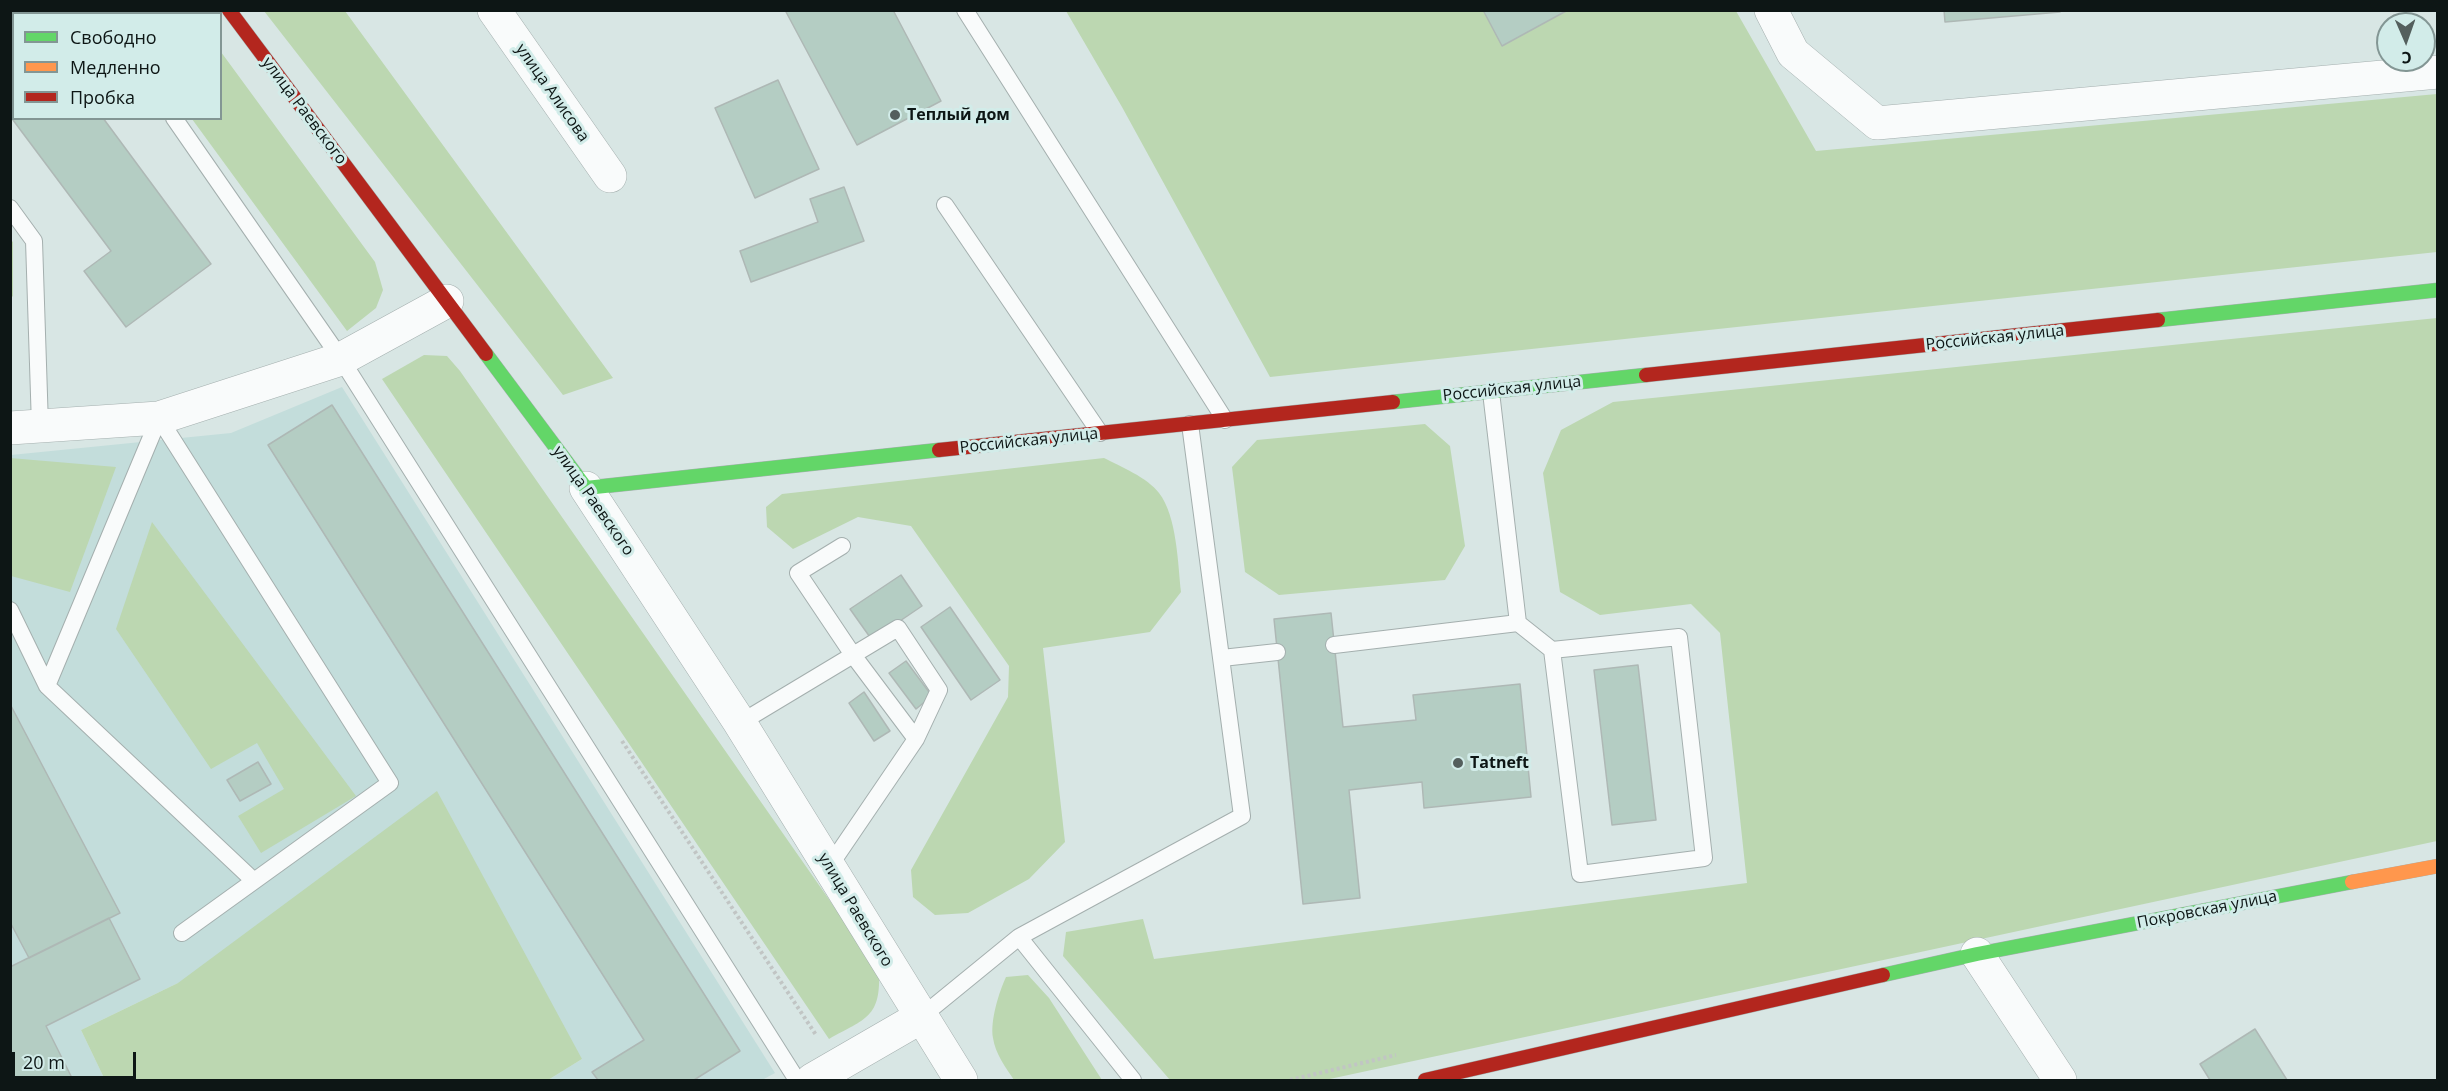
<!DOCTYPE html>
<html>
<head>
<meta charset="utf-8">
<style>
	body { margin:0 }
	#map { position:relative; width:2448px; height:1091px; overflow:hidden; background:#d8e6e4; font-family:"Open Sans",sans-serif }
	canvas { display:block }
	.frame { position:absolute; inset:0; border:12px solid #0d1615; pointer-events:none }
	.legend { position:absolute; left:12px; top:12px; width:210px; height:108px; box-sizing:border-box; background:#d2ece9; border:2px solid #839694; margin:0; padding:8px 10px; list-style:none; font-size:18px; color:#0d1615 }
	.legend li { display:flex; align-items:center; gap:12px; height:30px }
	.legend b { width:30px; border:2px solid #839694 }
	.north { position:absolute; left:2376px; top:12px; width:60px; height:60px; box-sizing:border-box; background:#d2ece9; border:2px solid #839694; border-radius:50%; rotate:178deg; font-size:16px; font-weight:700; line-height:24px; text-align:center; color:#0d1615 }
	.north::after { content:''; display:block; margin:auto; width:21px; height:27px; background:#545f5d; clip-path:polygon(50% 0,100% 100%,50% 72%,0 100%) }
	.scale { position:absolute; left:12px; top:1052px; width:124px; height:27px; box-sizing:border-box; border:3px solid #0d1615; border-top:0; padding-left:8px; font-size:18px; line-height:21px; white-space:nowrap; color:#0d1615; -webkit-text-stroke:4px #d2ece9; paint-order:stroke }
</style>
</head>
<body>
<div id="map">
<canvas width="2448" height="1091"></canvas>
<div class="frame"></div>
<ul class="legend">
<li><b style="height:8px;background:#63d668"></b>Свободно</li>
<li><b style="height:8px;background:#ff974d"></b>Медленно</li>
<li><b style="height:8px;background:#b3261e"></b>Пробка</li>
</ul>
<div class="north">С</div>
<div class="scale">20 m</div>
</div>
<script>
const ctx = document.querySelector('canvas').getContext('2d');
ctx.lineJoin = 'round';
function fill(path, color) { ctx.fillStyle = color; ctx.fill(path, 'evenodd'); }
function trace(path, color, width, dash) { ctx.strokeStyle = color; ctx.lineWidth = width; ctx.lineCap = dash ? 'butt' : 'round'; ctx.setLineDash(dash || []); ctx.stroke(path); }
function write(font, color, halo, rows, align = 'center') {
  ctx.font = font + ' "Open Sans",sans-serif'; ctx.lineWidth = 6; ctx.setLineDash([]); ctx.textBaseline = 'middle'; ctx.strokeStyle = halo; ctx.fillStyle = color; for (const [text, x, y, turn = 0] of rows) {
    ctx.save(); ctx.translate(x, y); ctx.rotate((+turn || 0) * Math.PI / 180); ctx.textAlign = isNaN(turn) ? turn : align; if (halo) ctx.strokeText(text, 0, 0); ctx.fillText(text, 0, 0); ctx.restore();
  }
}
const built = new Path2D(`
	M342,387L775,1073L762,1080H548L582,1059L178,983L81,1030L105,1080H11V455L231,433Z`);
const green = new Path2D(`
	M190,10L192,13L116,14L114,11Z
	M264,11H345L613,378L563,395Z
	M1066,11H1736L1816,151L2437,94V252L1270,377L1122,107Z
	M221,52L375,262L383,290L376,308L347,331L192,119L220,118Z
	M10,239L13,242V296L11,298Z
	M2437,318V841L1325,1080H1170L1063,956L1066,932L1143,919L1154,959L1747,883L1720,633L1691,604L1600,615L1560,592L1543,473L1561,430L1613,402Z
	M424,355L447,356L460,371L879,971C881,1018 866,1018 829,1039L382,379Z
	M1425,424L1450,446L1465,546L1445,580L1279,595L1245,572L1232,467L1257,440Z
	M10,458L116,467L70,592L11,576Z
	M1104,458C1120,466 1148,478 1159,493C1177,516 1178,564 1181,592L1150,632L1043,648L1065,842L1029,879L968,913L935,915L913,897L911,870L1008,697L1009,666L911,526L858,517L793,549L767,527L766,507L782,494Z
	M152,522L356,796L261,853L238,816L284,789L257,743L211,769L116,629Z
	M437,791L582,1059L548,1080H105L81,1030L178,983Z
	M1028,975L1049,998L1102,1080H1014C1006,1068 995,1053 993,1038C990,1021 999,992 1006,977Z`);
const building = new Path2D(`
	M10,10H43L46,14H14V118H103L211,264L126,327L84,271L111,251L10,116Z
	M785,10H893L941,101L857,145Z
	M1483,10H1568L1502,46Z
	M1944,10H2060V12L1945,22Z
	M778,80L819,169L755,198L715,108Z
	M844,187L864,241L751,282L740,251L818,222L810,199Z
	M332,405L740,1051L694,1080H598L592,1072L644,1040L268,445Z
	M901,575L922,606L872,640L850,609Z
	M950,607L1000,680L971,700L921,627Z
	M1331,613L1343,727L1416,720L1413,695L1520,684L1531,797L1424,808L1422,782L1349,790L1360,898L1303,904L1274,619Z
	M906,661L932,696L916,709L889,673Z
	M1638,665L1656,820L1612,825L1594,670Z
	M864,692L890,731L874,741L849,703Z
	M10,704L120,913L29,958L10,922Z
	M258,762L271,784L240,801L227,780Z
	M109,918L140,979L46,1026L73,1080H10V967Z
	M2255,1029L2287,1080H2210L2200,1064Z`);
const path = new Path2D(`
	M622,741L816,1035
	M1290,1080L1396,1055`);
const lane = new Path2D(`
	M99,10L101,14
	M965,10L1225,420
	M174,118L341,359L797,1080
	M945,205L1100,433
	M10,208L34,241L40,426
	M159,418L390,783L182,933
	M159,418L47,686L253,880
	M842,546L798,573L853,655L916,739
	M10,610L47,686
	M1518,623L1552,650L1679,637L1704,858L1580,874L1552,650
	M1334,645L1518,623L1491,392
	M1222,658L1277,652
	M740,723L898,628L939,690L916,739L829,867
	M1019,937L1133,1080
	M921,1017L1019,937L1242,816L1190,424`);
const street = new Path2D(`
	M494,10L610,176
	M1771,10L1793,53L1877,123L2438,72
	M10,428L159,418L341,359L447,301
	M586,488L740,723L961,1080
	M1977,954L2060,1080
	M812,1080L921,1017`);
const fast = new Path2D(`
	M2158,320L2438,290
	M486,354L586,488L939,450
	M1393,402L1646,375
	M1883,975L1977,954L2352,882`);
const slow = new Path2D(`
	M2352,882L2438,866`);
const jam = new Path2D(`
	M229,10L486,354
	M1646,375L2158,320
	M939,450L1393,402
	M1425,1080L1883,975`);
const markers = [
	[895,115,6,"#545f5d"],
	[1458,763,6,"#545f5d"]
];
const streetNames = [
	["улица Алисова",552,93,55],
	["улица Раевского",304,111,53],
	["Российская улица",1995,338,-6],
	["Российская улица",1512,389,-6],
	["Российская улица",1029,441,-6],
	["улица Раевского",593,501,55],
	["улица Раевского",855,910,59],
	["Покровская улица",2207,910,-11]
];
const poiNames = [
	["Теплый дом",907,115],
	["Tatneft",1470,763]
];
fill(built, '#c3dddb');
fill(green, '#bcd7b1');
fill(building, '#b4cdc3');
trace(building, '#aeb8b5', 1.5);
trace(lane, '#a4afae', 18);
trace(street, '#a4afae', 34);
trace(fast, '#a4afae', 15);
trace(slow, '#a4afae', 15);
trace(jam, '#a4afae', 15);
trace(path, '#c1c5c4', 4, [3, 3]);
trace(lane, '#f9fbfb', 16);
trace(street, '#f9fbfb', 33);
trace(fast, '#63d668', 14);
trace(slow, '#ff974d', 14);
trace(jam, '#b3261e', 14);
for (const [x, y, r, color] of markers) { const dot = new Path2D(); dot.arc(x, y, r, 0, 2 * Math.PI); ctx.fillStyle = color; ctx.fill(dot); trace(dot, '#d2ece9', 2); }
write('16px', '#0d1615', '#d2ece9', streetNames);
write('bold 16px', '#0d1615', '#d2ece9', poiNames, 'left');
</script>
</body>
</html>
